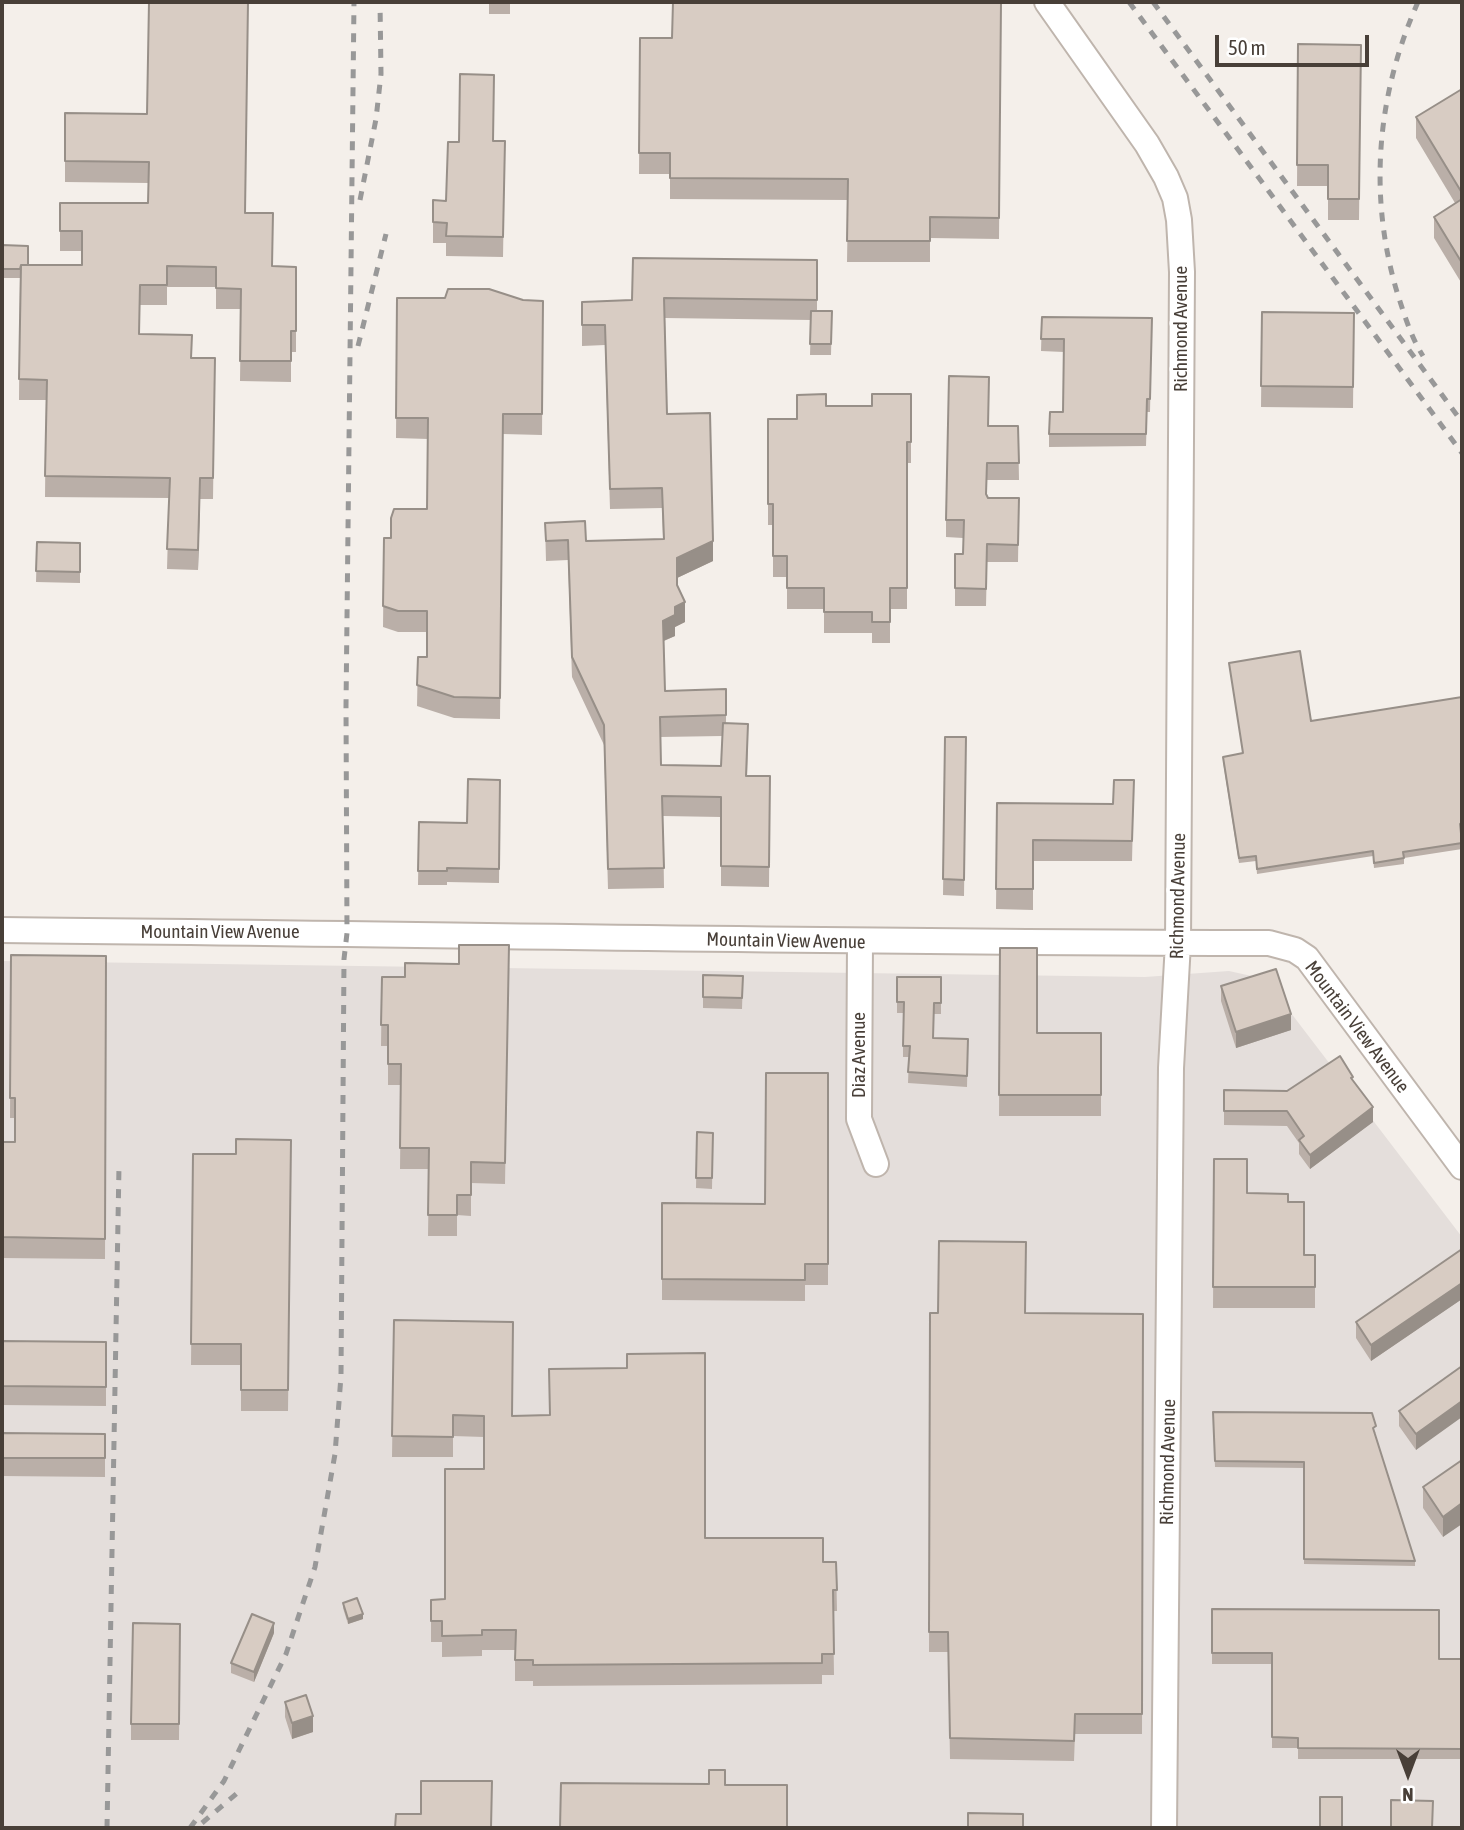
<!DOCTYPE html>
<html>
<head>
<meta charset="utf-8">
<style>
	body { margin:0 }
	#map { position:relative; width:1464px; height:1830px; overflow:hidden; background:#f4efea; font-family:"Asap Condensed",sans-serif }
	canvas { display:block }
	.frame { position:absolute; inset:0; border:4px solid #483f38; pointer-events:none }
	.north { position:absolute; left:1373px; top:1739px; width:70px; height:70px; -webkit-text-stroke:5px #fff; paint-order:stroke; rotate:180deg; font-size:19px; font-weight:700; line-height:28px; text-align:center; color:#483f38 }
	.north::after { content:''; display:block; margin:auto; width:24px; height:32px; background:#483f38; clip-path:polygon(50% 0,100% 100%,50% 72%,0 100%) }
	.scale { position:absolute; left:1215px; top:35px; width:154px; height:32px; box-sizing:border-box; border:4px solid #483f38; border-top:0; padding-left:9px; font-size:21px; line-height:24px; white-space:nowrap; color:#483f38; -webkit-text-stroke:5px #fff; paint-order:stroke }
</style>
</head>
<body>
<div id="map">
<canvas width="1464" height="1830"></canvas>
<div class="frame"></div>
<div class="north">N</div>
<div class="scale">50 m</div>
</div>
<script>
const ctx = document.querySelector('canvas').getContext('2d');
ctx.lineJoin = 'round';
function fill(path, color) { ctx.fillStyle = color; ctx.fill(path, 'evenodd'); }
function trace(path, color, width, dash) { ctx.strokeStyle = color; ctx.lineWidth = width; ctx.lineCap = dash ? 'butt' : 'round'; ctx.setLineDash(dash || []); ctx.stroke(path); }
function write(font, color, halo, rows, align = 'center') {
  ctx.font = font + ' "Asap Condensed",sans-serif'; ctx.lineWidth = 7; ctx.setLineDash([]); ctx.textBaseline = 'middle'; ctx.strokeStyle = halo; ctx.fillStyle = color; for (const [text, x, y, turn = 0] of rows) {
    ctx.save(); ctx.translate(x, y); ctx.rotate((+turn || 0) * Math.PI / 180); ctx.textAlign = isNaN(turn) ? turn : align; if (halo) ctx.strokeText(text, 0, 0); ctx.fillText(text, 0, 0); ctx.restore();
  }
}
const industrial = new Path2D(`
	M2,961L1145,977L1229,971L1265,979L1462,1237V1828H2Z`);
const street = new Path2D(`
	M1047,2L1147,144L1166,177L1175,198L1179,220L1182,272L1178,943L1171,1068L1164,1828
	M2,930C424,934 846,943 1269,943L1295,950L1307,958L1462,1167
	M860,942L859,1119L876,1164`);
const rail = new Path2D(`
	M1129,2L1462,453
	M1153,2L1462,422
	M1418,2C1377,94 1368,194 1397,292C1404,314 1411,337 1423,356
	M360,200L376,119L381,74L380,2
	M358,346L386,234
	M202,1823L242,1789
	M107,1828L119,1166
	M190,1828L224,1781L286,1654L315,1567L335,1454L341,1376L344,959L347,933L346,706L354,2`);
const wall = new Path2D(`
	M489,2H510V14H489Z
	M1001,2L999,239L930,238V262H847L848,200L670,199V174H639L640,38H672Z
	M1298,44L1361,45L1359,220H1328V186H1297Z
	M1462,89V284L1434,238V217L1455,203L1416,138V117Z
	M65,113L245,213L272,266L296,267V352H291V382L240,381L241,309H216V287H167V305H140L139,334L192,358H215L213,499H200L198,570L167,569L169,498L45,497L46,400H19L20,278H2V245L28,265H82V251H60V203H148L149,183L65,182Z
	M494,141H505L503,257L446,256V243H433V200L446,201L459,142Z
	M817,260V311H832L831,355H810L811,320L665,318L667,414L713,561L677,578V585L685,622L675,627V636L664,641L665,691L726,689V723L748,744L747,776H770L769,887L721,886V817L663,816L664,888L608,889L604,745L572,677L568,560L546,561L545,523L586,541L663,539L662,508L610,509L605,345L582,346V302L632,300ZM722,736L721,766L661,765L660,737Z
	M397,298L543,301L542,435L503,434L500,719L454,718L417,706L418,657H427V632H398L383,627L384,538H391L427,509L428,439L396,438Z
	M1262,312L1354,313L1353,408L1261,407Z
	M1042,317L1152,318L1150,412H1147L1146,446L1049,447V434L1063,412L1064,352L1041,351Z
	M911,394V463H907V609H890V643H872V633H824V609H787V577H773V525H768V419H797L826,406H872Z
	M988,426H1018L1019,480H987V495L988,498H1019L1018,562H987L986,606H955V554H963V538L946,537V520Z
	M37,542L80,543V583L36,582Z
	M1229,663L1311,721L1462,697V828L1460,829L1462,849L1404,858V864L1374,868L1373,856L1257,874L1256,861L1239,863L1223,762V757L1243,754Z
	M945,737H966L964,896L943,895Z
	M500,780L499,883L447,882V885H418L419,822L467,823Z
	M1134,780L1132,861H1033V910L996,909L997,803L1113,804Z
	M509,945L505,1184L471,1183V1216L457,1215V1236H428L429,1169H400L401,1085H388V1046H381L382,977H405L459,964Z
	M1000,948L1037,1033H1101V1116H999Z
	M11,955L106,956L105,1259L2,1258V1142H15V1118H10Z
	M703,975L743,976L742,1009L703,1008Z
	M897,977H941V1014H934L933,1038L968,1039L967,1087L908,1083L909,1057H903V1013H897Z
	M1221,986L1291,1030L1236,1048L1221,1001Z
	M828,1073V1285H805V1301L662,1300V1203L765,1204Z
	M1353,1082L1373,1122L1310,1169L1299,1154V1143L1287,1126L1224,1125V1090L1287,1091Z
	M697,1132L713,1133L712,1189L696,1188Z
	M291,1140L288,1411H241V1365H191L193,1154H236Z
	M1214,1159L1247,1193L1288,1202L1304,1255H1315V1308H1213Z
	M1462,1249V1299L1371,1361L1356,1338V1322Z
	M930,1313L1143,1314L1142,1734H1075L1074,1761L950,1759L948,1652H929Z
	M394,1320L512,1416L705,1538L823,1562H836L837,1611H833L834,1675H822V1684L533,1686V1681H515V1650H482V1656L442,1657V1642H431V1600L445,1599L484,1469V1437L453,1436V1457H392Z
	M2,1341L106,1342V1406L2,1405Z
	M1462,1366L1416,1450L1399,1426V1411Z
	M1213,1412L1376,1432L1374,1433L1415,1561V1566L1304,1564V1468L1215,1467Z
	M2,1433L105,1434V1477L2,1476Z
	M1462,1460L1443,1537L1423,1508V1487Z
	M343,1603L363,1619L348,1624L343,1608Z
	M1212,1609L1439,1659H1462V1759H1298V1748H1272V1664H1212Z
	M180,1624L179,1740H131V1724Z
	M274,1633L254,1682L231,1673V1663Z
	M285,1702L313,1732L292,1739L285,1717Z`);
const shadedWall = new Path2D(`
	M200,478V499L198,570V550Z
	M713,541V561L677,578V558Z
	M685,602V622L675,627V636L663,641V621L675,607Z
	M1291,1014V1030L1236,1048V1032Z
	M1373,1107V1122L1310,1169V1155Z
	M1462,1283V1299L1371,1361V1345Z
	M1462,1401V1417L1416,1450V1434Z
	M1462,1503V1524L1443,1537V1517Z
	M363,1614V1619L348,1624V1619Z
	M274,1623V1633L254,1682V1672Z
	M313,1716V1732L292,1739V1723Z`);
const building = new Path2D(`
	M149,2H248L245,213H273L272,266L296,267V331H291V361H240L241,289L216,288V267L167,266V285H140L139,334L192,335L191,358H215L213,478H200L198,550L167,549L170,478L45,476L47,380L19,379L21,265H82V231H60V203H148L149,162L65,161V113L147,114Z
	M673,2H1001L999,218L930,217V241H847L848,179L670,178V153H639L640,38H672Z
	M1298,44L1361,45L1359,199H1328V165H1297Z
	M460,74L494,75L493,141H505L503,237L446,236L447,223L433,222V200L446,201L448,142H459Z
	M1462,89V193L1416,117Z
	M1462,199V263L1434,217Z
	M2,245L28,246V265H21L20,269H2Z
	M633,258L817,260V300L664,298L667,414L710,413L713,541L677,558V585L685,602L675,607V615L663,621L665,691L726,689V715L660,717L661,765L721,766L723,723L748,724L746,776H770L769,867L721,866V797L662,796L664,868L608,869L604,725L572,657L568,540L546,541L545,523L585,521L586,541L664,539L662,488L610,489L605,325H582V302L632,300Z
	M448,289H489L523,300L543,301L542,414H503L500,698L454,697L417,685L418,657H427V611H398L383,606L384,538H391V518L394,509H427L428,418H396L397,298H445Z
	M811,311H832L831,344H810Z
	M1262,312L1354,313L1353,387L1261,386Z
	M1042,317L1152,318L1150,399H1147L1146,434H1049L1050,412H1063L1064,339H1041Z
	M949,376L989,377L988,426H1018L1019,463H987L986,494L988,498H1019L1018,545L987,544L986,589L955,588V554H963L964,520H946Z
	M826,394V406H872V394H911V442H907V588H890V622H872V612H824V588H787V556H773V504H768V419H797V395Z
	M37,542L80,543V572L36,571Z
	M1300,651L1311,721L1462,697V823L1460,824L1462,843L1403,852L1404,858L1374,863L1373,851L1257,869L1256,856L1239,858L1223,757L1243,753L1229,663Z
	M945,737H966L964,880L943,879Z
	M468,779L500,780L499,869L447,868V871H418L419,822L467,823Z
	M1114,780H1134L1132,841L1033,840V889H996L997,803L1113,804Z
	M459,945H509L505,1163L471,1162V1195H457V1215H428L429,1148H400L401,1064H388V1025H381L382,977H405V963L459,964Z
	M1000,948H1037V1033H1101V1095H999Z
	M11,955L106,956L105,1239L2,1237V1142H15V1098H10Z
	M1276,969L1291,1014L1236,1032L1221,986Z
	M703,975L743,976L742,998L703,997Z
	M897,977H941V1003H934L933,1038L968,1039L967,1076L908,1072L910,1046H903L904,1002H897Z
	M1340,1056L1353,1077L1351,1078L1373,1107L1310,1155L1299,1140L1304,1136L1287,1111H1224V1090L1287,1091Z
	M766,1073H828V1264H805V1280L662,1279V1203L765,1204Z
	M697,1132L713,1133L712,1178H696Z
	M236,1139L291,1140L288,1390H241V1344H191L193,1154H236Z
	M1214,1159H1247V1193L1288,1194V1202H1304V1255H1315V1287H1213Z
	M939,1241L1026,1242L1025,1313L1143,1314L1142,1714H1075L1074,1741L950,1738L948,1632H929L930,1313H938Z
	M1462,1249V1283L1371,1345L1356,1322Z
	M394,1320L513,1322L512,1416L550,1415L549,1369L627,1368V1354L705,1353V1538H823V1562H836L837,1590H833L834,1654H822V1663L533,1665V1660H515L516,1630H482V1635L442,1636V1621H431V1600L445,1599V1469H484V1416L453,1415V1437L392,1436Z
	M2,1341L106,1342V1387L2,1386Z
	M1462,1366V1401L1416,1434L1399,1411Z
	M1213,1412L1372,1413L1376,1426L1373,1428L1415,1561L1304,1559V1462L1215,1461Z
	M2,1433L105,1434V1458H2Z
	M1462,1460V1503L1443,1517L1423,1487Z
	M357,1598L363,1614L348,1619L343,1603Z
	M1212,1609L1439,1610V1659H1462V1749L1298,1748V1738L1272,1737V1653H1212Z
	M252,1614L274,1623L254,1672L231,1663Z
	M133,1623L180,1624L179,1724H131Z
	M306,1695L313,1716L292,1723L285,1702Z
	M709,1770H725V1785H787V1828H560L561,1783L709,1784Z
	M421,1781H492L491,1828H395L396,1814H421Z
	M1320,1797H1342V1828H1320Z
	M1391,1800L1433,1801L1432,1828H1391Z
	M968,1813L1023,1814V1828H968Z`);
const streetNames = [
	["Richmond Avenue",1181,329,-90],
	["Richmond Avenue",1178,896,-89],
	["Mountain View Avenue",220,932],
	["Mountain View Avenue",786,941,1],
	["Mountain View Avenue",1357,1027,53],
	["Diaz Avenue",859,1055,-90],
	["Richmond Avenue",1168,1462,-89]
];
fill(industrial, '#e4dedb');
trace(street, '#bfb5ad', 28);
trace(street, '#fff', 24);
trace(rail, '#989898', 5, [9, 9]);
fill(wall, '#baafa8');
fill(shadedWall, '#978f88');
fill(building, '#d8ccc3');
trace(building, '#978f88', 2);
write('19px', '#483f38', '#fff', streetNames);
</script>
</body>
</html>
